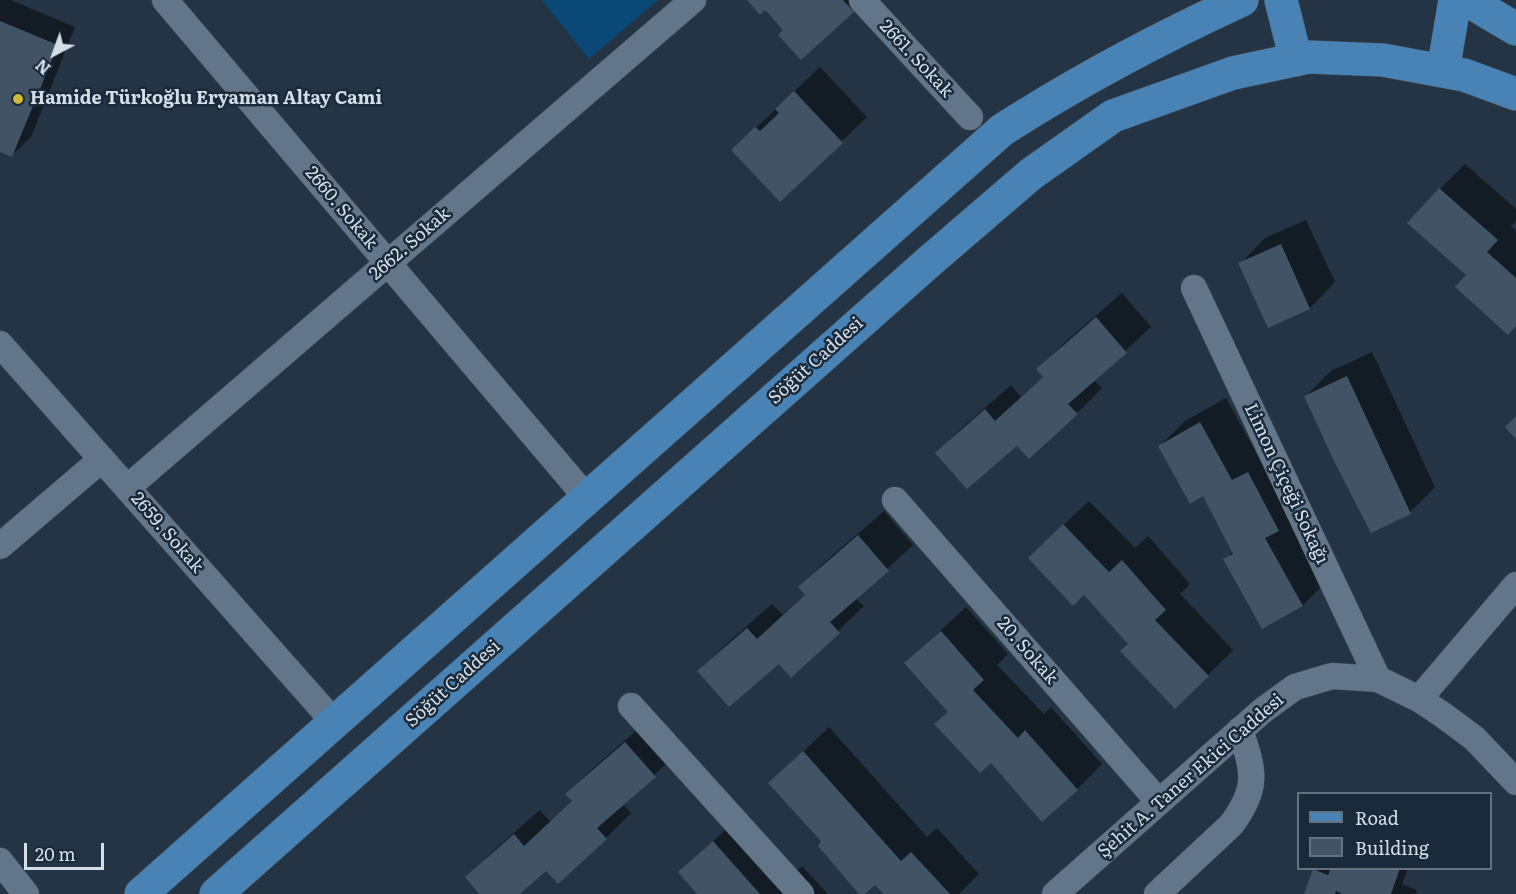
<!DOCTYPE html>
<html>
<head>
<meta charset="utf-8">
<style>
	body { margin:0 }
	#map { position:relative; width:1516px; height:894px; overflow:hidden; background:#243444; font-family:Literata,serif }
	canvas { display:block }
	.legend { position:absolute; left:1297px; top:792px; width:195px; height:78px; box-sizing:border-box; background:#1a2a3a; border:2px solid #647280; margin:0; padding:8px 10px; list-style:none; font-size:18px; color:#d4dee8 }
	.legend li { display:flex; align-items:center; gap:12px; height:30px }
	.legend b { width:30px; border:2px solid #647280 }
	.north { position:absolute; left:24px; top:24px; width:60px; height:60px; -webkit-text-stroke:4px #1a2a3a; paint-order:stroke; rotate:221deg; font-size:16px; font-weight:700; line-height:24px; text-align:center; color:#d4dee8 }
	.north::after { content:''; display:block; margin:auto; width:21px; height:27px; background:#d4dee8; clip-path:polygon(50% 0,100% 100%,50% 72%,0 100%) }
	.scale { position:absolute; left:24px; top:843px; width:80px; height:27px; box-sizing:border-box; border:3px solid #d4dee8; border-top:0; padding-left:8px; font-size:18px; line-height:21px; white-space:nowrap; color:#d4dee8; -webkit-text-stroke:4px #1a2a3a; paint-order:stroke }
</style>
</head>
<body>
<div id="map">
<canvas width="1516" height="894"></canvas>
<ul class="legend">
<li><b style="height:8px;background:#4982b4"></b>Road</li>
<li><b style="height:16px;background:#415365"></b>Building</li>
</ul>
<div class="north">N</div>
<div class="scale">20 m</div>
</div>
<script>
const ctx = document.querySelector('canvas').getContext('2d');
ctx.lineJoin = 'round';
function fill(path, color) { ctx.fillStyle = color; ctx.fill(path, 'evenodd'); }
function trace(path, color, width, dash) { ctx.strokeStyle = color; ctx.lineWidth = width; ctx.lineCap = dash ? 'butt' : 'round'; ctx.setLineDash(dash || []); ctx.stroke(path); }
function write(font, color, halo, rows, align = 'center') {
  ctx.font = font + ' Literata,serif'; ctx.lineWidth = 5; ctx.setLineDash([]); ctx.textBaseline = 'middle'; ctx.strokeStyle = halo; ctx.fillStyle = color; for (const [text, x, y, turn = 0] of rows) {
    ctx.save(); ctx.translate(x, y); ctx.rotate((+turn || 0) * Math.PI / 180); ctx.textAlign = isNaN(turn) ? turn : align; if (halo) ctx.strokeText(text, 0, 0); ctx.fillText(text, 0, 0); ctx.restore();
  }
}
const green = new Path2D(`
	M542,0H658L589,59Z`);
const shadow = new Path2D(`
	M0,0H11L75,27L31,137L12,155L0,150Z
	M749,0H863L801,58L785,30L765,8Z
	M820,67L867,117L780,200L733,150Z
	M1465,164L1516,209V221L1511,226L1516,231V325L1468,275L1440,189Z
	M1306,220L1335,282L1310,308L1268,326L1240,264L1265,238Z
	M1122,293L1151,327L1094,380L1102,388L1077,413L1017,444L937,453L962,428L1011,385L1021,397L1044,376L1038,369L1063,344Z
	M1372,352L1435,487L1410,512L1306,396L1331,371Z
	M1226,398L1258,456L1273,448L1328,580L1303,605L1262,627L1225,560L1233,552L1204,494L1160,446L1185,421Z
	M1089,501L1135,548L1148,536L1190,584L1180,594L1233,650L1208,675L1129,644L1055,533Z
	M884,511L913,545L855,598L864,606L791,676L779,662L699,671L724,646L772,604L783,615L806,594L800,587L825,562Z
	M966,607L1008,654L997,665L1044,714L1051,707L1102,764L1077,789L949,712L906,663Z
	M651,718L680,751L623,804L631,813L606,838L546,869L517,894H481L467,877L492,852L540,810L550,822L573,800L567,794L592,769Z
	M829,727L927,837L937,828L979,874L959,894H886L875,883L861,894L823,841L770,783Z
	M739,817L791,876L802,866L828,894H699L680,872Z
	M1316,868H1408L1402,884L1417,890L1416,894H1347L1342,892L1340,894H1305Z`);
const building = new Path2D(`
	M747,0H843L854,12L801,60L778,35L783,30L765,10L760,15Z
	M0,21L58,45L12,157L0,152Z
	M794,91L843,143L780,202L731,150L755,127L760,131L779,113L775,109Z
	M1439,188L1498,240L1487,252L1516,278V326L1508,335L1455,287L1466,275L1407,223Z
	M1281,244L1310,309L1268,328L1238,263Z
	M1096,317L1127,353L1068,404L1078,414L1029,459L1017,446L967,489L935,453L985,409L995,421L1043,377L1036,369Z
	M1347,376L1411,514L1371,533L1334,461L1304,396Z
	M1516,416V439L1505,427Z
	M1200,422L1232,480L1248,472L1279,531L1265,538L1303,606L1262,629L1223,559L1233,554L1203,496L1190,504L1158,446Z
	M1063,524L1109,572L1122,560L1166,610L1155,620L1209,676L1175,709L1120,651L1128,644L1084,595L1073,606L1028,558Z
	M858,535L889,571L830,622L840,633L791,678L779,664L729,707L697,671L747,628L757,639L805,595L798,587Z
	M941,631L984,680L973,690L1018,738L1025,730L1078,790L1042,822L991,763L980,773L934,724L948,712L904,663Z
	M625,742L656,777L597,828L607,839L558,884L546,871L520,894H479L465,877L514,834L524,846L572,801L565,794Z
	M803,751L901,861L911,852L950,894H884L875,885L865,894H859L818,846L821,841L768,783Z
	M713,841L760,894H697L678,872Z
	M1331,868H1400L1391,894H1343L1336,891L1335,894H1304L1313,869L1328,875Z`);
const minor = new Path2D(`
	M165,0L587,498
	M862,0L970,117
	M1194,288L1378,679
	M0,344L334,722
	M127,488L693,0
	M895,500L1159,802
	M0,546L102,459
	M1419,699L1516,585
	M631,706L801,894
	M0,861L26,894
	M1055,894L1262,711L1295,687L1332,676L1378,679L1419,699L1443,715L1474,738L1516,782
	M1157,894L1231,825C1259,788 1254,771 1240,730`);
const major = new Path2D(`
	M1281,0L1296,60
	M1467,0L1516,29
	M1443,71L1455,0
	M141,894L1002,130C1080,80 1157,39 1242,0
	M216,894L931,260L1031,174L1113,116L1233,73L1308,57L1383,60L1464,75L1516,94`);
const markers = [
	[18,99,6,"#d0b736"]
];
const streetNames = [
	["2661. Sokak",916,59,47],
	["2660. Sokak",341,208,50],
	["2662. Sokak",410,244,-41],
	["Söğüt Caddesi",816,361,-42],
	["Limon Çiçeği Sokağı",1286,484,65],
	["2659. Sokak",167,533,49],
	["20. Sokak",1027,651,49],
	["Söğüt Caddesi",453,684,-42],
	["Şehit A. Taner Ekici Caddesi",1191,776,-41]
];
const poiNames = [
	["Hamide Türkoğlu Eryaman Altay Cami",30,99]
];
fill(green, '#0a4877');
fill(shadow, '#0007');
fill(building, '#415365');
trace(minor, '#44525f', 27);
trace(major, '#44525f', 34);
trace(minor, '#637689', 26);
trace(major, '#4982b4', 33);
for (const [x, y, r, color] of markers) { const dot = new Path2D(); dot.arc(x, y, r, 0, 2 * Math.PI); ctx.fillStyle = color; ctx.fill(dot); trace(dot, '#1a2a3a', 2); }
write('18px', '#d4dee8', '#1a2a3a', streetNames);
write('bold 18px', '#d4dee8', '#1a2a3a', poiNames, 'left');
</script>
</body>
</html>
